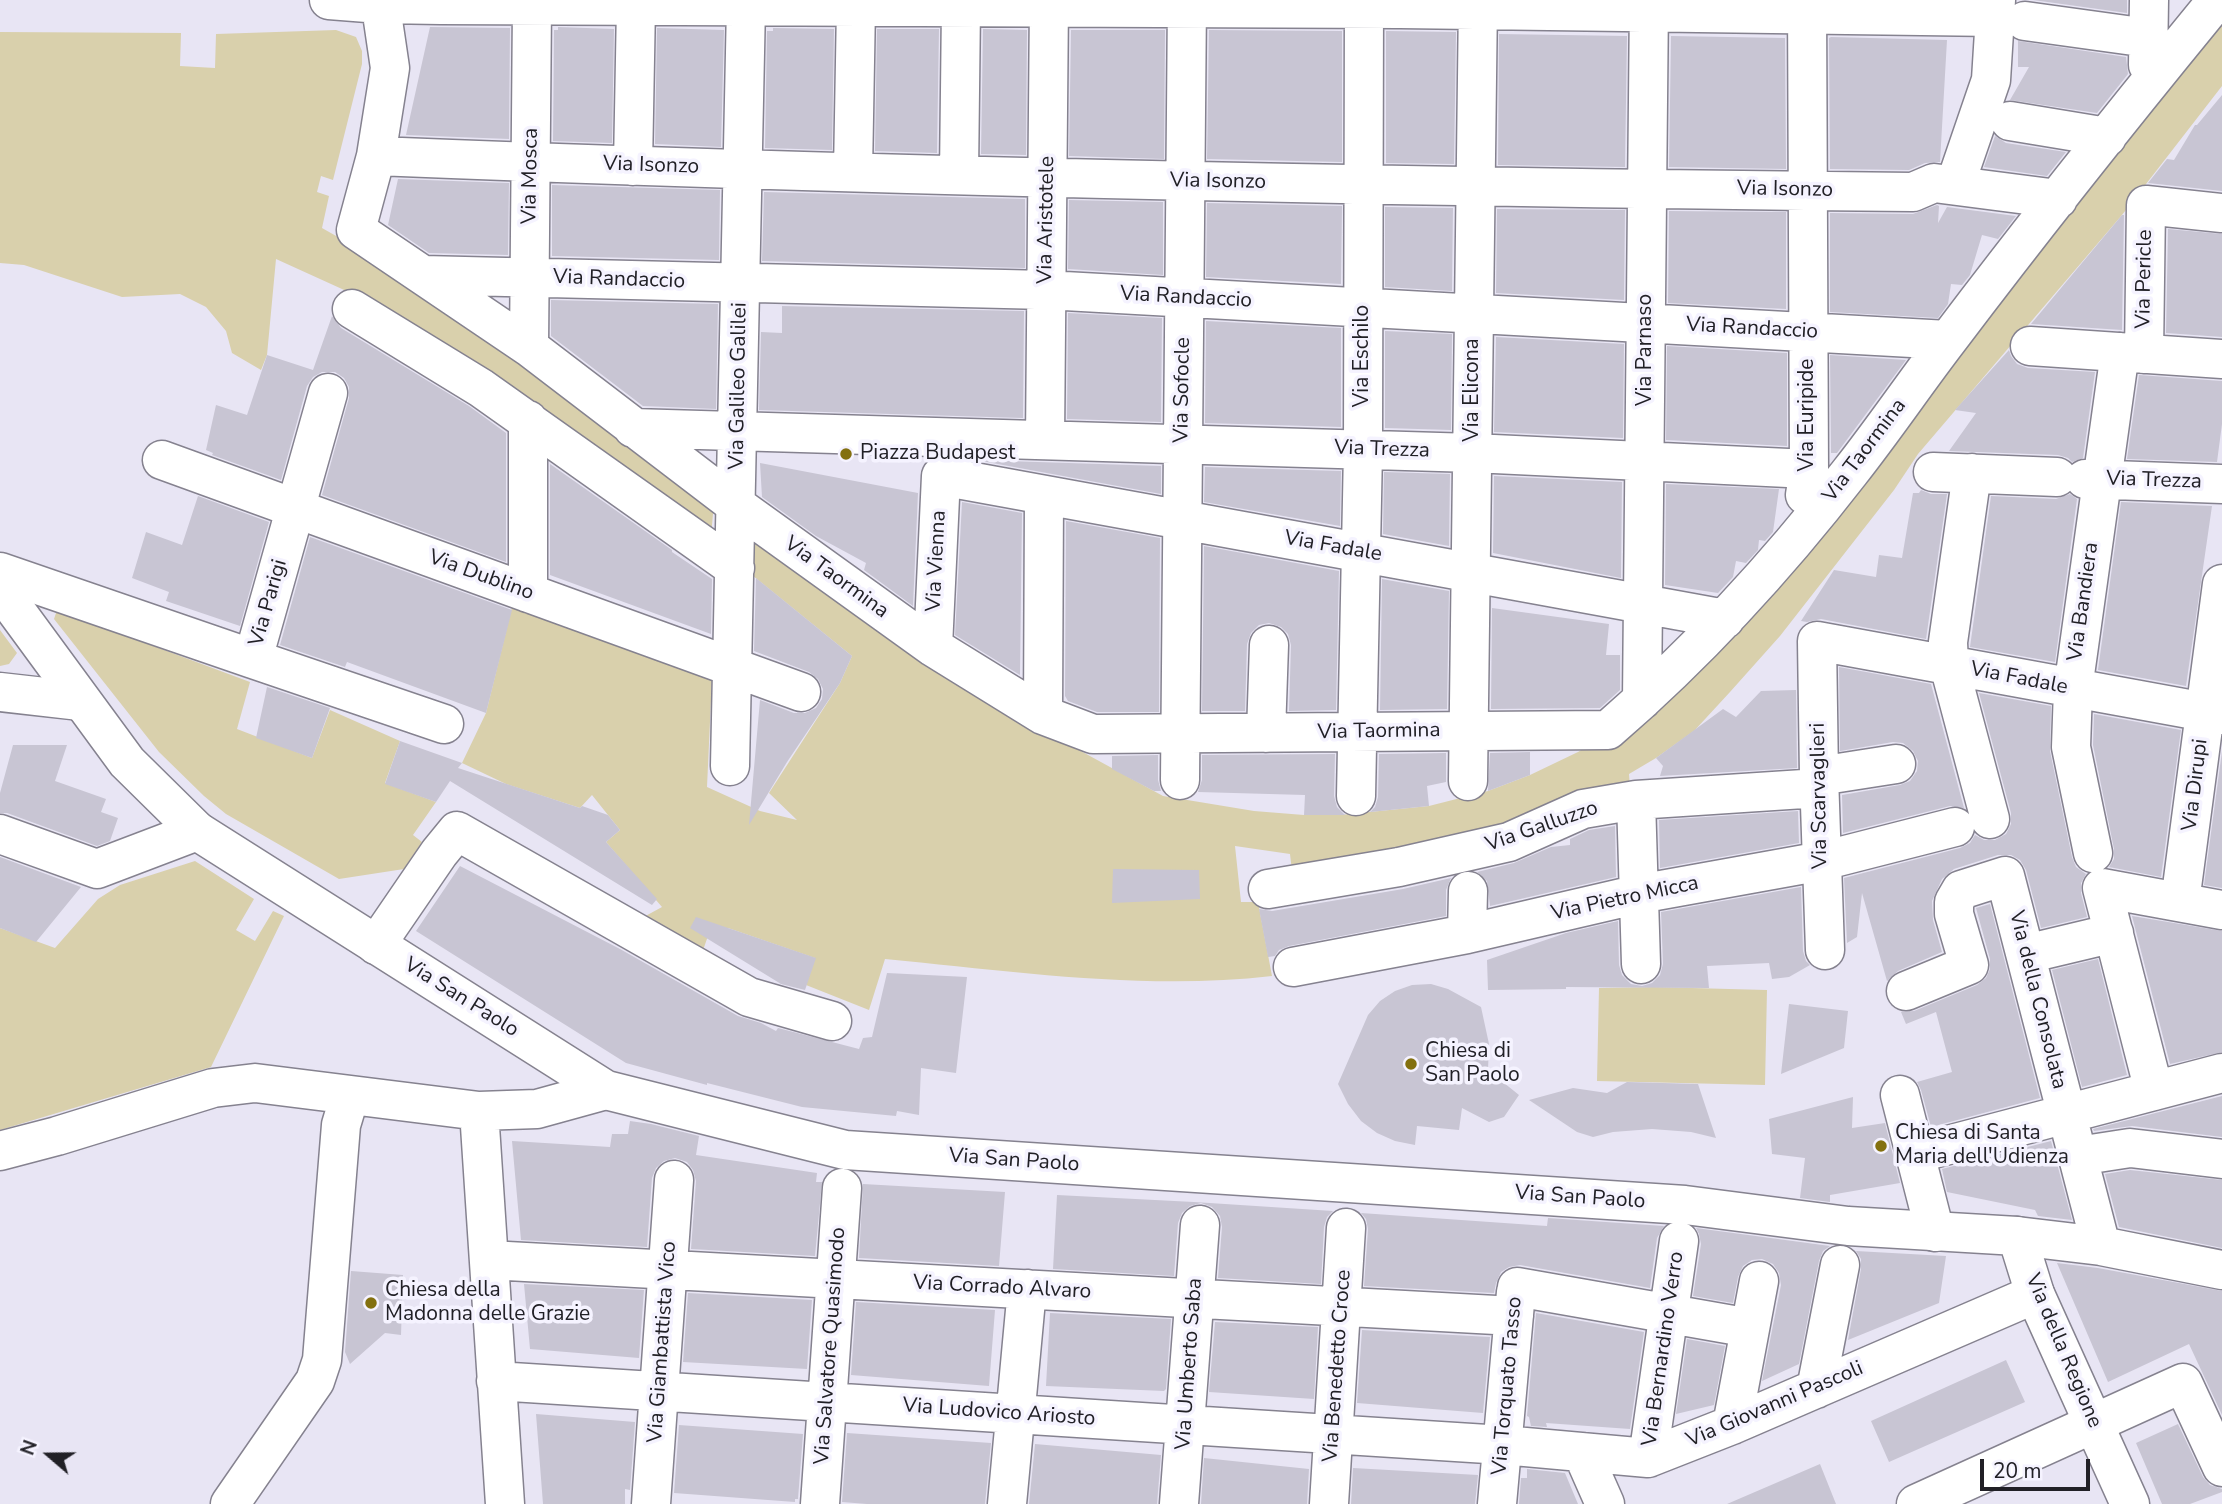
<!DOCTYPE html>
<html>
<head>
<meta charset="utf-8">
<style>
	body { margin:0 }
	#map { position:relative; width:2222px; height:1504px; overflow:hidden; background:#e8e5f4; font-family:"Nunito Sans",sans-serif }
	canvas { display:block }
	.north { position:absolute; left:14px; top:1420px; width:70px; height:70px; -webkit-text-stroke:5px #f5f3ff; paint-order:stroke; rotate:290deg; font-size:19px; font-weight:700; line-height:28px; text-align:center; color:#212026 }
	.north::after { content:''; display:block; margin:auto; width:24px; height:32px; background:#212026; clip-path:polygon(50% 0,100% 100%,50% 72%,0 100%) }
	.scale { position:absolute; left:1980px; top:1459px; width:110px; height:32px; box-sizing:border-box; border:4px solid #212026; border-top:0; padding-left:9px; font-size:21px; line-height:24px; white-space:nowrap; color:#212026; -webkit-text-stroke:5px #f5f3ff; paint-order:stroke }
</style>
</head>
<body>
<div id="map">
<canvas width="2222" height="1504"></canvas>
<div class="north">N</div>
<div class="scale">20 m</div>
</div>
<script>
const ctx = document.querySelector('canvas').getContext('2d');
ctx.lineJoin = 'round';
function fill(path, color) { ctx.fillStyle = color; ctx.fill(path, 'evenodd'); }
function trace(path, color, width, dash) { ctx.strokeStyle = color; ctx.lineWidth = width; ctx.lineCap = dash ? 'butt' : 'round'; ctx.setLineDash(dash || []); ctx.stroke(path); }
function write(font, color, halo, rows, align = 'center') {
  ctx.font = font + ' "Nunito Sans",sans-serif'; ctx.lineWidth = 7; ctx.setLineDash([]); ctx.textBaseline = 'middle'; ctx.strokeStyle = halo; ctx.fillStyle = color; for (const [text, x, y, turn = 0] of rows) {
    ctx.save(); ctx.translate(x, y); ctx.rotate((+turn || 0) * Math.PI / 180); ctx.textAlign = isNaN(turn) ? turn : align; if (halo) ctx.strokeText(text, 0, 0); ctx.fillText(text, 0, 0); ctx.restore();
  }
}
const green = new Path2D(`
	M2222,12V86L2122,215L1918,454L1894,490L1780,636L1730,692L1694,731L1656,758L1629,774L1630,787L1512,830L1292,871L1290,854L1235,846L1241,902H1258L1272,976C1145,991 1012,971 885,959L869,1010L806,985L815,958L728,928L709,933L701,956L640,919L662,907L606,842L620,830L592,795L580,808L506,784L462,763L486,713L512,607L712,678L707,787L760,811L797,820L769,793L840,683L852,656L747,571L757,533L1057,738L1163,796L1254,811L1304,815H1340L1429,806L1488,791L1530,775L1578,752L1618,728Z
	M336,30L356,37L362,51V64L333,180L321,176L317,192L329,196L322,228L368,254L714,503L711,536L364,299L276,259L267,355L261,370L232,353L226,331L206,307L180,294L122,297L24,265L0,263V32L181,33L180,66L215,68L216,34Z
	M57,610L250,682L237,729L312,758L330,710L400,741L385,783L436,802L413,835L422,842L404,869L339,879L226,814L204,796L159,752L54,619Z
	M0,630L17,653L9,664L0,666Z
	M195,861L254,899L236,930L255,941L273,911L284,916L211,1067L0,1130V928L55,948L98,899L120,885Z
	M1654,987L1767,990L1765,1085L1597,1081L1599,988Z`);
const building = new Path2D(`
	M2033,0H2127V13Z
	M430,27L510,28L509,139L406,135Z
	M558,27L614,29L612,143L553,141L554,30H558Z
	M657,28L724,30L721,147L655,144Z
	M773,28L834,29L832,150L765,148L767,31H773Z
	M877,29H939L937,153L875,151Z
	M983,29L1027,30L1026,155L981,154Z
	M1071,30H1165L1164,159L1069,156Z
	M1209,30L1342,31V162L1207,159Z
	M1386,31L1456,32L1454,164L1386,163Z
	M1499,34L1627,36L1625,167L1498,165Z
	M1671,36L1785,38L1786,169L1669,167Z
	M1831,37L1947,40L1940,162L1925,163L1909,170L1830,169L1829,38Z
	M2018,41L2126,57L2128,74L2097,113L2010,100L2029,67H2018Z
	M2222,95V191L2148,183L2167,159L2174,160L2195,125H2197Z
	M1995,136L2006,143L2066,152L2047,176L1984,167Z
	M398,179L509,183L508,255L429,253L388,225Z
	M552,185L720,190L719,260L552,256Z
	M764,192L1025,199V268L762,261Z
	M1069,200L1163,202V275L1068,269Z
	M1207,203L1342,206L1341,284L1206,277Z
	M1937,205L1939,206L1938,223L1947,207L2016,216L1998,239L1982,235L1970,275L1962,285L1951,284L1948,304L1938,318L1830,312V213L1913,214Z
	M1385,207L1453,208L1452,291L1385,287Z
	M1497,209L1625,210L1624,300L1496,293Z
	M1669,211L1786,212V309L1668,303Z
	M2122,215H2124L2122,330L2031,324Z
	M2168,229L2222,234V337L2166,333Z
	M551,300L718,304L716,409L643,406L551,336Z
	M782,306L1024,311L1023,418L759,410L761,332L782,333Z
	M1068,313L1162,318L1161,422L1067,419Z
	M332,316L341,328L469,406L506,433V562L322,495L349,398V387L344,378L335,372H322L313,377L307,386L281,480L212,455L213,453L206,450L216,405L247,415L267,355L313,370Z
	M1206,321L1341,328V427L1205,423Z
	M1385,331L1452,334L1451,430L1385,428Z
	M1496,337L1624,344L1623,438L1494,432Z
	M1667,346L1787,353V446L1666,440Z
	M2009,350L2011,356L2017,364L2028,368L2095,372L2083,458L2072,462L2068,458L2058,455L1949,451L1976,413L1955,410Z
	M1830,355L1906,360L1837,453H1831Z
	M2139,375L2222,381V424L2217,462L2127,459Z
	M976,460L1161,466V494Z
	M760,463L918,493L913,606L864,570L866,563L816,536L762,497Z
	M550,464L672,550V552L712,579L711,634L550,575Z
	M1205,467L1341,471L1340,526L1204,502Z
	M1384,472L1450,474L1449,546L1383,534Z
	M1494,476L1622,482L1621,578L1493,553Z
	M1666,484L1779,489L1773,532L1765,541L1759,540L1758,550L1746,563L1736,561L1733,577L1718,593L1665,585Z
	M1921,490L1931,494H1947L1926,639L1821,619L1807,622L1801,621L1834,570L1876,577L1879,555L1902,558L1913,493H1919Z
	M2070,494L2077,499L2055,662L1970,647L1991,496L2056,499Z
	M198,496L269,522L240,626L166,601L169,592L132,578L146,532L182,545Z
	M962,502L1022,513L1020,675L955,635Z
	M2121,502L2212,506L2186,686L2098,670Z
	M1066,521L1160,538L1159,712H1097L1068,701L1065,696Z
	M310,537L512,610L486,713L347,662L345,667L280,645Z
	M1204,546L1339,571L1336,710L1289,711L1291,645L1288,634L1281,627L1269,623L1259,625L1251,633L1247,644L1245,711H1202Z
	M756,578L852,656L840,683L787,762L749,825L760,700L794,713H805L816,708L822,699L823,689L818,679L809,672L754,651Z
	M1382,579L1449,591L1447,709L1380,710Z
	M1492,608L1609,624L1606,655H1620V690L1600,708L1491,709Z
	M1839,667L1931,684L1964,808L1950,806L1843,833L1842,795L1900,785L1910,781L1917,771L1918,761L1913,751L1903,743L1893,742L1840,751Z
	M267,687L330,708L312,758L256,738Z
	M1796,690L1797,768L1660,776L1663,766L1656,758L1723,709L1736,717L1761,691Z
	M1979,693L2051,706L2050,751L2072,857L2076,867L2086,874L2081,883V893L2087,917L2041,928L2026,870L2020,860L2011,855H1998L1954,869L1942,879L1932,901L1933,920L1942,952L1898,971L1887,981L1862,893L1857,937L1847,943L1844,878L1960,848L1970,843L1975,835L1984,840H1995L2006,834L2011,824V813Z
	M2094,714L2181,730L2161,877L2109,867L2114,859V849L2093,745Z
	M400,741L462,763L458,768L580,808L582,806L608,815L620,830L606,842L657,899L652,905L450,781L436,802L385,784Z
	M13,745H67L55,781L106,799L101,812L118,818L110,841L97,846L7,813H0V793Z
	M2222,751V888L2204,885Z
	M1530,752V775L1488,791L1490,753Z
	M1446,753V782L1427,786L1429,806L1370,812L1375,807L1378,797L1379,754Z
	M1335,754L1334,796L1337,807L1345,815H1304L1305,795L1198,792L1202,780V755Z
	M1158,755V780L1161,791H1154L1112,769V756Z
	M1798,811L1799,843L1660,868L1659,820Z
	M1615,826L1616,877L1490,906L1487,881L1477,872L1514,863L1551,847L1570,845V839L1589,830Z
	M0,857L81,887L36,942L0,928Z
	M460,866L620,949L738,1016L761,1023L776,1031L778,1028L859,1049L863,1038L872,1037L887,973L967,977L956,1073L921,1068L919,1115L897,1111L896,1116L802,1107L707,1083V1085L626,1063L416,931Z
	M1113,869L1199,870L1200,899L1112,903Z
	M1451,878L1446,890V916L1289,946L1279,950L1275,956L1268,957L1259,909L1272,911L1403,889Z
	M1801,887L1803,951L1806,961L1810,965L1789,977L1772,979L1769,963L1707,966L1709,988L1566,987V989L1488,990L1487,960L1566,933L1618,921L1619,965L1622,975L1631,984L1642,986L1652,983L1660,975L1663,964L1661,912Z
	M1990,904L2040,1098L1931,1127L1921,1090L1917,1082L1952,1072L1936,1012L1906,1024L1901,1012L1914,1011L1977,985L1986,978L1990,969V959L1976,908Z
	M2132,916L2222,931V1052L2170,1064Z
	M696,917L816,958L805,990L781,984L690,928Z
	M2098,959L2127,1075L2082,1087L2052,970Z
	M1431,984L1448,989L1481,1007L1489,1044L1488,1070L1519,1095L1504,1117L1489,1122L1462,1108L1459,1130L1417,1126L1415,1145L1395,1141L1377,1133L1361,1121L1348,1104L1338,1084L1368,1015L1380,1001L1395,991L1412,985Z
	M1789,1004L1848,1011L1844,1048L1781,1074Z
	M1627,1082L1698,1084L1716,1138L1691,1132L1652,1129L1613,1132L1593,1137L1577,1132L1529,1100L1573,1088L1607,1093Z
	M2222,1096V1137L2132,1126L2094,1131L2093,1129Z
	M1853,1097L1852,1128L1885,1123L1900,1183L1830,1195V1202L1800,1198L1805,1158L1772,1154L1769,1119Z
	M630,1121L651,1124L699,1136L696,1155L817,1173L816,1182H822L815,1256L691,1249L696,1181L693,1170L687,1162L675,1158L664,1161L656,1168L652,1178L647,1247L521,1240L512,1141L610,1147L612,1134H628Z
	M2051,1141L2072,1220L2038,1216L2035,1210L1947,1192L1942,1169Z
	M2130,1170L2222,1180V1248L2119,1227L2105,1174Z
	M863,1184L1005,1192L999,1266L859,1258Z
	M1057,1195L1194,1202L1333,1211L1327,1217L1324,1227L1321,1284L1218,1278L1222,1227L1220,1216L1212,1207L1201,1203L1190,1206L1182,1213L1178,1223L1174,1276L1053,1269Z
	M1361,1213L1547,1226L1548,1218L1664,1226L1657,1238L1650,1288L1520,1265L1509,1267L1501,1272L1496,1283L1494,1293L1364,1286L1368,1229L1366,1219Z
	M1696,1228L1830,1246L1823,1251L1819,1261L1799,1364L1762,1381L1781,1285L1779,1273L1773,1264L1762,1259L1752,1260L1743,1266L1738,1277L1733,1303L1693,1296L1701,1244L1699,1234Z
	M1856,1251L1946,1256L1939,1303L1848,1340L1861,1269V1259Z
	M2057,1263L2098,1268L2222,1291V1415L2189,1344L2108,1382Z
	M351,1271L403,1275L401,1335L385,1333L350,1364L345,1352Z
	M524,1284L644,1290L639,1358L530,1349Z
	M688,1293L812,1300L807,1369L683,1362Z
	M856,1302L995,1310L989,1386L851,1375Z
	M1050,1313L1171,1319L1166,1389L1164,1391L1046,1386Z
	M1536,1313L1644,1332L1630,1429L1546,1423L1547,1427L1531,1426L1529,1417L1527,1416Z
	M1215,1322L1318,1327L1314,1399L1209,1392Z
	M1362,1330L1490,1337L1483,1413L1357,1403Z
	M1687,1339L1725,1346L1714,1405L1676,1414Z
	M2006,1360L2025,1402L1889,1462L1871,1421Z
	M536,1414L635,1422L630,1490L625,1489V1504H543Z
	M2178,1424L2203,1477L2210,1485L2222,1489V1492L2190,1504H2162L2136,1443Z
	M679,1425L803,1434L798,1499H795V1502L674,1493Z
	M847,1433L991,1443L985,1504H867L842,1502Z
	M1035,1444L1161,1455L1157,1504H1029Z
	M1204,1458L1309,1469L1307,1504H1201Z
	M1820,1464L1836,1504H1727Z
	M1353,1468L1478,1475L1475,1504H1351Z
	M1527,1469L1565,1473L1578,1504H1519L1521,1478H1527Z`);
const minor = new Path2D(`
	M329,0L380,4L441,5L1400,9L1996,17
	M380,0L390,68L376,156L356,230L529,347L737,506L933,647L1043,715L1093,734L1608,730C1697,653 1778,565 1850,472C1884,429 1915,383 1948,340C2035,225 2125,112 2217,0
	M2025,21L2148,38
	M2148,65L2149,0
	M2010,121L2107,137
	M376,156C888,177 1400,187 1913,192L1934,183L2058,199
	M633,166L636,5
	M853,172L856,6
	M959,175L961,6
	M1955,185L1991,80L1996,0
	M423,275L1046,290L1948,340
	M352,309L481,388L735,568
	M2030,346L2222,359
	M529,347L532,5
	M2144,354L2146,205L2222,213
	M328,393L253,659L444,724
	M528,420V593
	M633,428L1473,453L1809,469
	M1045,440L1049,0
	M162,460L801,692
	M1933,472L2057,477
	M1972,473L1948,642L1949,665L1990,819
	M2085,479L2222,484
	M1805,495L1809,469L1807,0
	M0,572L253,659
	M933,647L941,476L1725,619
	M0,692L80,701
	M1642,700L1649,0
	M1043,715L1044,495
	M1266,733L1269,645
	M730,766L746,5
	M1819,776L1896,764
	M1180,780L1187,0
	M1468,781L1478,0
	M1356,796L1363,450L1364,0
	M1636,800L1641,964
	M0,834L97,869L197,831
	M2093,853L2071,747L2073,689L2120,352
	M1268,889L1399,867L1509,842L1583,809L1636,800L1819,788
	M2180,902L2222,584
	M1467,934L1468,891
	M376,945L439,853L457,831L749,997L832,1021
	M1825,950L1819,776L1817,641L2222,715
	M2026,954L2114,933
	M1293,967L1467,934L1639,894L1822,861L1955,827
	M1906,991L1969,965L1954,914V902L1961,890L2005,876L2101,1246
	M2154,1091L2102,888L2222,910
	M1900,1095L1935,1232
	M479,1111L505,1504
	M0,1151L57,1136L213,1088L255,1083L479,1111L537,1109L606,1090
	M1914,1154L2222,1073
	M2078,1156L2130,1148L2222,1159
	M2017,1236L2101,1246L2222,1270
	M489,1260L1514,1316
	M1517,1287L1750,1328
	M496,1381L1503,1445L1648,1458L1732,1425L2035,1294
	M1816,1389L1840,1265
	M1732,1425L1759,1281
	M1582,1452L1605,1504
	M1648,1458L1679,1241
	M230,1504L315,1381L322,1360L341,1125L350,1095
	M651,1504L674,1180
	M820,1504L842,1188
	M1007,1504L1027,1289
	M1179,1504L1200,1225
	M1329,1504L1346,1228
	M1497,1504L1516,1292
	M1916,1504L2183,1383L2222,1467`);
const major = new Path2D(`
	M0,589L127,762L197,831L606,1090L845,1150L1685,1205L1848,1226L2017,1236L2035,1294L2130,1504`);
const markers = [
	[846,454,7,"#83700f"],
	[1411,1064,7,"#83700f"],
	[1881,1146,7,"#83700f"],
	[371,1303,7,"#83700f"]
];
const streetNames = [
	["Via Isonzo",651,166,2],
	["Via Mosca",531,176,-89],
	["Via Isonzo",1218,182,1],
	["Via Isonzo",1785,190,1],
	["Via Aristotele",1047,220,-89],
	["Via Pericle",2145,279,-89],
	["Via Randaccio",619,280,2],
	["Via Randaccio",1186,298,3],
	["Via Randaccio",1752,329,3],
	["Via Parnaso",1646,350,-90],
	["Via Eschilo",1363,356,-90],
	["Via Galileo Galilei",739,386,-89],
	["Via Sofocle",1183,390,-89],
	["Via Elicona",1473,390,-90],
	["Via Euripide",1808,415,-90],
	["Via Trezza",1382,450,2],
	["Via Taormina",1865,451,-53],
	["Via Trezza",2154,481,2],
	["Via Fadale",1333,547,10],
	["Via Vienna",937,561,-87],
	["Via Dublino",481,576,20],
	["Via Taormina",836,578,36],
	["Via Bandiera",2084,602,-82],
	["Via Parigi",269,603,-74],
	["Via Fadale",2019,679,11],
	["Via Taormina",1379,732,-1],
	["Via Dirupi",2196,785,-83],
	["Via Scarvaglieri",1820,796,-91],
	["Via Galluzzo",1542,827,-19],
	["Via Pietro Micca",1625,899,-12],
	["Via San Paolo",461,998,32],
	["Via della Consolata",2037,1000,76],
	["Via San Paolo",1014,1161,4],
	["Via San Paolo",1580,1198,4],
	["Via Corrado Alvaro",1002,1288,3],
	["Via Giambattista Vico",663,1342,-86],
	["Via Salvatore Quasimodo",831,1346,-86],
	["Via Bernardino Verro",1664,1349,-82],
	["Via della Regione",2063,1351,67],
	["Via Umberto Saba",1190,1364,-86],
	["Via Benedetto Croce",1338,1366,-86],
	["Via Torquato Tasso",1508,1386,-85],
	["Via Giovanni Pascoli",1775,1405,-23],
	["Via Ludovico Ariosto",999,1413,4]
];
const poiNames = [
	["Piazza Budapest",860,454],
	["Chiesa di",1425,1052],
	["San Paolo",1425,1076],
	["Chiesa di Santa",1895,1134],
	["Maria dell'Udienza",1895,1158],
	["Chiesa della",385,1291],
	["Madonna delle Grazie",385,1315]
];
fill(green, '#d9d0ac');
fill(building, '#c8c5d3');
trace(minor, '#85828f', 41);
trace(major, '#85828f', 41);
trace(minor, '#fff', 38);
trace(major, '#fff', 38);
for (const [x, y, r, color] of markers) { const dot = new Path2D(); dot.arc(x, y, r, 0, 2 * Math.PI); ctx.fillStyle = color; ctx.fill(dot); trace(dot, '#f5f3ff', 2.5); }
write('21px', '#212026', '#f5f3ff', streetNames);
write('21px', '#212026', '#f5f3ff', poiNames, 'left');
</script>
</body>
</html>
